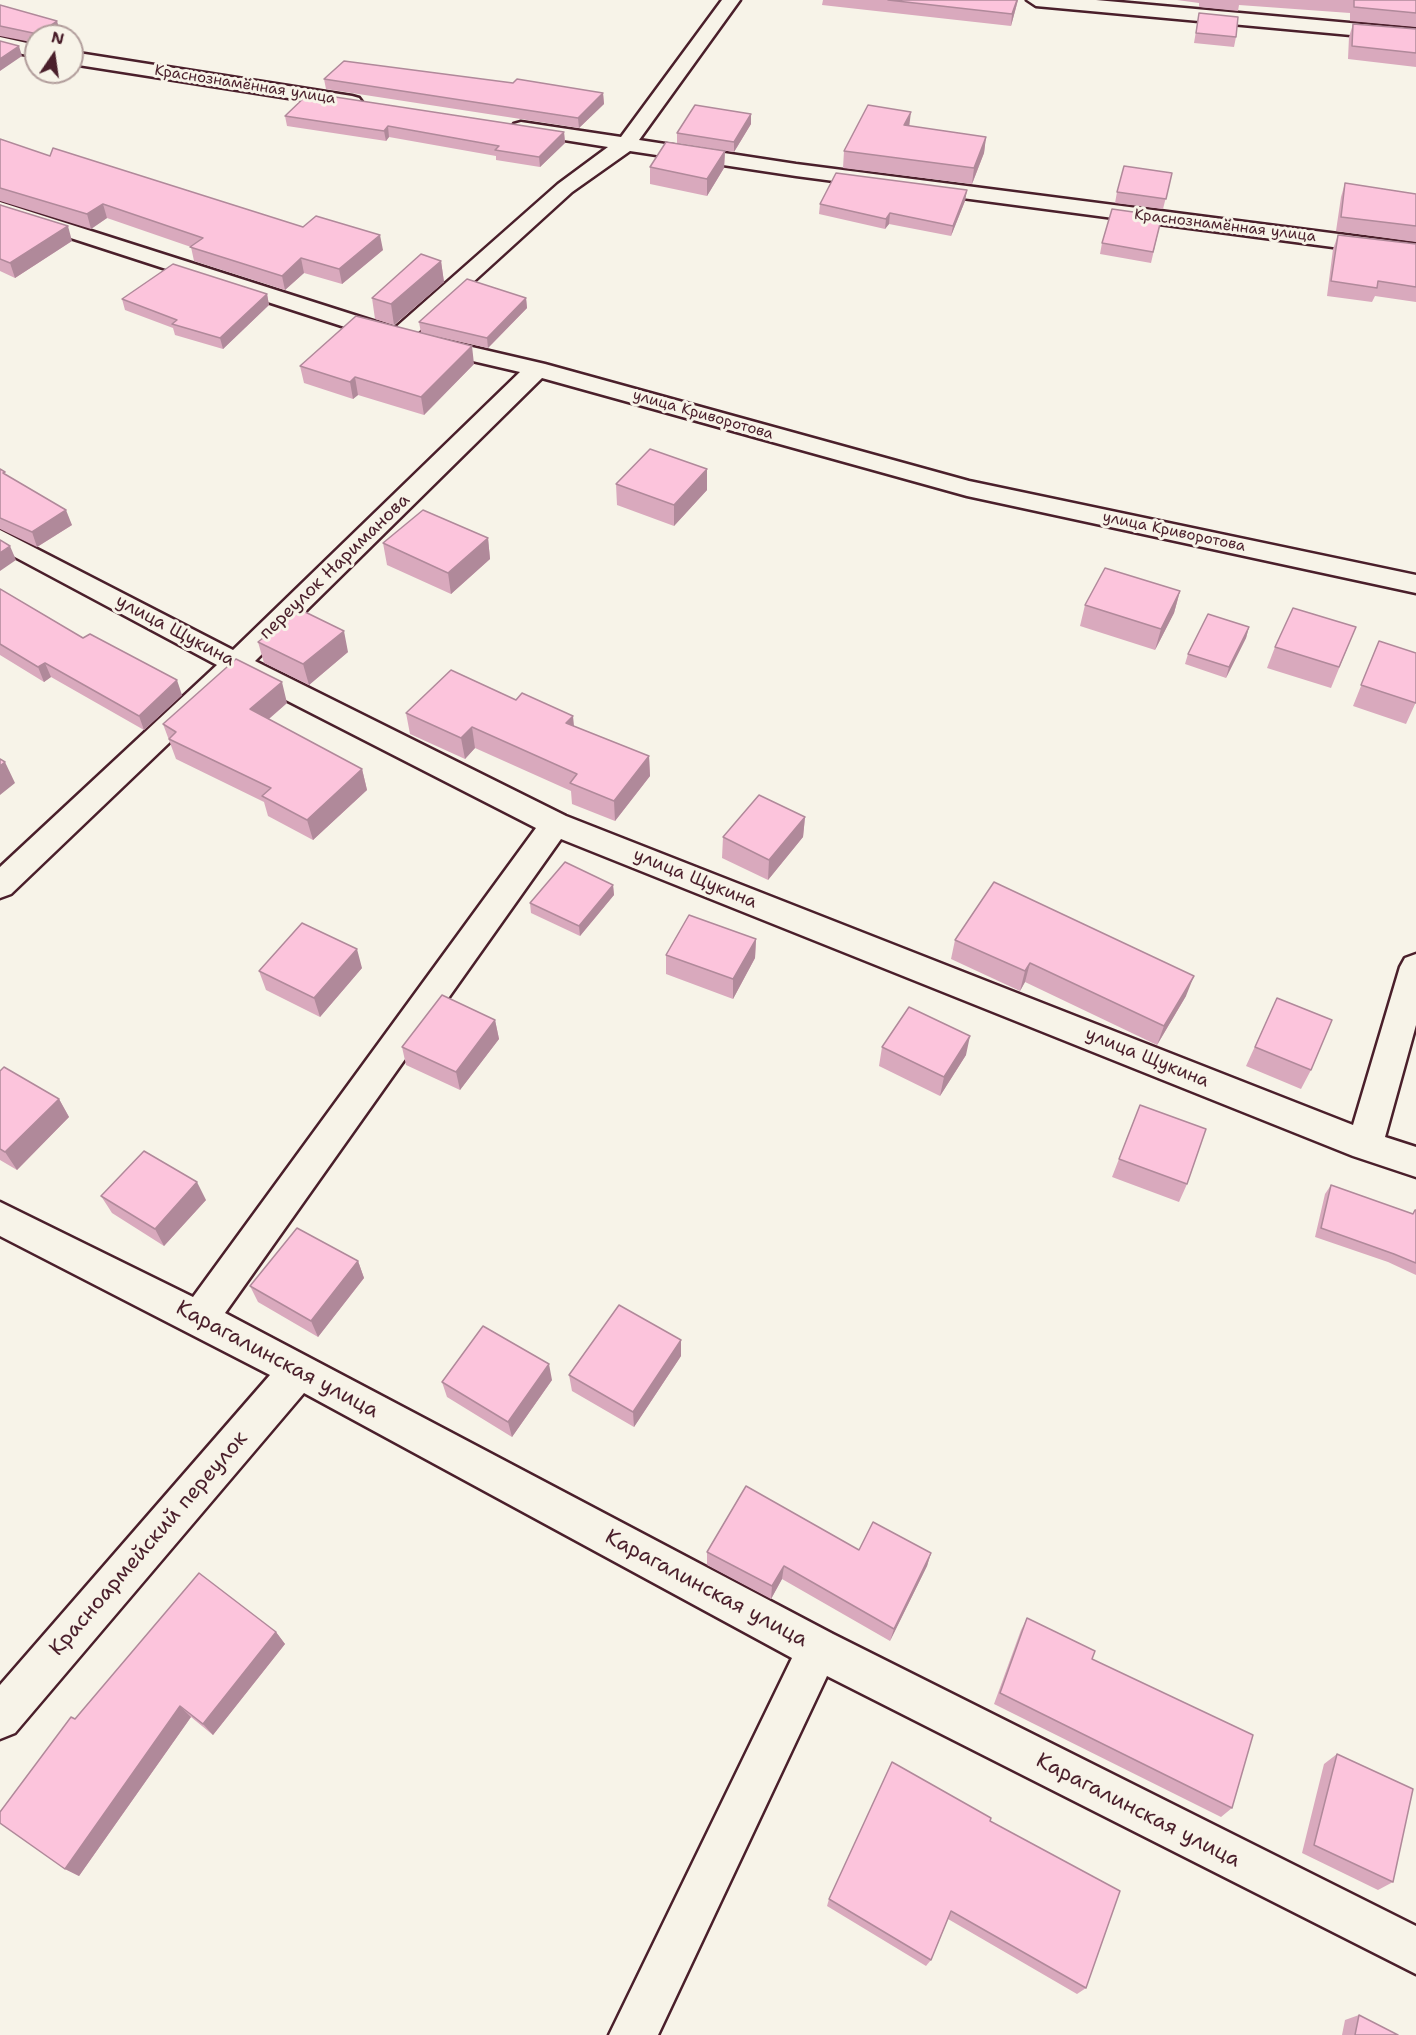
<!DOCTYPE html>
<html>
<head>
<meta charset="utf-8">
<style>
	body { margin:0 }
	#map { position:relative; width:1416px; height:2035px; overflow:hidden; background:#f7f3e8; font-family:"Shantell Sans",sans-serif }
	canvas { display:block }
	.north { position:absolute; left:24px; top:24px; width:60px; height:60px; box-sizing:border-box; background:#f7f3e8; border:2px solid #b29e9c; border-radius:50%; rotate:13deg; font-size:16px; font-weight:700; line-height:24px; text-align:center; color:#4a1f2b }
	.north::after { content:''; display:block; margin:auto; width:21px; height:27px; background:#4a1f2b; clip-path:polygon(50% 0,100% 100%,50% 72%,0 100%) }
</style>
</head>
<body>
<div id="map">
<canvas width="1416" height="2035"></canvas>
<div class="north">N</div>
</div>
<script>
const ctx = document.querySelector('canvas').getContext('2d');
ctx.lineJoin = 'round';
function trace(path, color, width, dash) { ctx.strokeStyle = color; ctx.lineWidth = width; ctx.lineCap = dash ? 'butt' : 'round'; ctx.setLineDash(dash || []); ctx.stroke(path); }
function fill(path, color) { ctx.fillStyle = color; ctx.fill(path, 'evenodd'); }
function write(font, color, halo, rows, align = 'center') {
  ctx.font = font + ' "Shantell Sans",sans-serif'; ctx.lineWidth = 6; ctx.setLineDash([]); ctx.textBaseline = 'middle'; ctx.strokeStyle = halo; ctx.fillStyle = color; for (const [text, x, y, turn = 0] of rows) {
    ctx.save(); ctx.translate(x, y); ctx.rotate((+turn || 0) * Math.PI / 180); ctx.textAlign = isNaN(turn) ? turn : align; if (halo) ctx.strokeText(text, 0, 0); ctx.fillText(text, 0, 0); ctx.restore();
  }
}
const minor = new Path2D(`
	M722,0H740L639,140L796,164L1416,244V258L796,176L630,151L572,192L416,334L545,364L969,481L1416,575V593L967,496L542,378L255,661L566,816L1353,1125L1400,967L1405,958L1416,954V1025L1385,1137L1416,1147V1177L1353,1156L561,839L225,1313L833,1634L1416,1926V1974L827,1676L658,2035H609L792,1658L304,1393L15,1733L0,1739V1685L270,1375L0,1236V1202L193,1297L536,828L239,676L11,894L0,898V867L217,665L0,549V530L233,650L520,372L391,342L0,215V202L395,328L558,184L608,147L514,132L511,128L514,124L521,122L621,137Z
	M1027,0H1096L1416,29V41L1036,6Z
	M0,37L36,45V57L0,49Z
	M72,52L352,96L359,98L362,102L359,106L352,108L72,64Z`);
const wall = new Path2D(`
	M823,0H1018L1011,26L822,5Z
	M1177,0H1416V27L1350,21V13L1239,5L1238,11L1199,7V3Z
	M0,5L60,31L53,36H36V43L0,36Z
	M1199,13L1236,37L1234,47L1194,43Z
	M1353,24L1416,29V67L1348,59L1349,37Z
	M324,79L513,83L603,93L604,104L579,128L326,89Z
	M751,114V124L734,152L677,143V133Z
	M285,116L564,132L565,143L540,167L496,160V156L389,137L386,141L287,126Z
	M910,126L986,137L984,153L972,184L843,168L844,151Z
	M0,139L50,156L383,250L342,284L304,273L285,290L194,261L191,247L107,218L91,229L0,201Z
	M725,151L724,168L707,196L650,184V167Z
	M1172,173L1163,209L1115,203L1117,192Z
	M1345,183L1416,194V242L1336,231L1341,197Z
	M967,190L965,201L951,236L889,224L885,229L819,214L820,204Z
	M0,204L72,241L15,278L0,271Z
	M1162,216L1151,263L1100,254L1102,243Z
	M1338,235L1416,244V302L1375,296L1372,302L1327,296L1333,249Z
	M441,261L444,282L394,325L375,319L372,298Z
	M267,294L269,305L223,349L175,335L173,328L125,310L122,299Z
	M526,298L527,308L488,348L421,333L419,322Z
	M474,364L424,415L358,395L353,399L304,383L300,366Z
	M0,469L6,476L72,525L37,547L0,529Z
	M707,469V490L674,526L617,505L616,484Z
	M488,538L490,559L451,594L387,565L383,543Z
	M0,589L83,638L182,695L144,730L51,677L44,682L0,655Z
	M1180,591L1174,613L1155,650L1080,626L1085,605Z
	M1249,627L1246,638L1226,678L1185,664L1188,654Z
	M1356,627L1331,688L1267,668L1275,647Z
	M1379,641L1416,702L1406,724L1353,706Z
	M258,642L348,652L309,685L264,663Z
	M287,703L269,719L362,769L367,790L313,840L268,816L264,802L176,759L163,724Z
	M406,713L574,726L649,756L650,776L615,821L572,804L571,791L475,748L465,759L410,734Z
	M805,817L803,837L768,880L722,858L723,837Z
	M613,885L614,895L580,936L531,913L530,903Z
	M756,939L755,958L733,999L666,974V955Z
	M955,940L1186,996L1157,1045L1025,982L1020,991L951,959Z
	M362,968L320,1017L266,990L259,971Z
	M1277,998L1311,1070L1301,1089L1246,1066Z
	M495,1020L499,1039L460,1090L406,1065L402,1047Z
	M882,1047L966,1055L940,1096L879,1066Z
	M0,1071L59,1099L69,1117L17,1170L0,1160Z
	M1140,1105L1187,1184L1179,1202L1112,1177Z
	M1331,1185L1412,1214L1415,1210H1416V1275L1388,1262L1315,1237L1325,1194Z
	M101,1196L206,1200L164,1246L112,1213Z
	M358,1261L364,1278L318,1337L258,1302L250,1286Z
	M681,1356L634,1427L572,1391L569,1375Z
	M552,1380L512,1437L447,1397L442,1382Z
	M859,1550L931,1553L927,1566L890,1641L782,1579L771,1599L707,1565V1552Z
	M1027,1618L1092,1659L1232,1808L1221,1817L994,1704L1021,1630Z
	M276,1632L285,1644L213,1735L191,1717L79,1876L65,1869L75,1719Z
	M1337,1754L1393,1882L1378,1890L1302,1853L1324,1764Z
	M990,1821L1086,1988L1077,1994L948,1919L931,1960L926,1966L827,1906L829,1899Z
	M1359,2015L1398,2035H1342L1345,2020Z`);
const shadedWall = new Path2D(`
	M1017,0H1018L1011,26L1012,14Z
	M57,21L60,31L53,36H36V38L35,36Z
	M19,46L22,56L0,71V59Z
	M603,93L604,104L579,128L578,118Z
	M911,112L909,128L904,125Z
	M751,114V124L734,152V142Z
	M388,126L389,137L386,141L384,131Z
	M564,132L565,143L540,167L539,157Z
	M986,137L984,153L972,184L974,168Z
	M725,151L724,168L707,196V179Z
	M967,190L965,201L951,236L953,226Z
	M103,204L107,218L91,229L87,214Z
	M890,213L889,224L885,229L886,219Z
	M68,226L72,241L15,278L10,263Z
	M380,235L383,250L342,284L339,269Z
	M301,258L304,273L285,290L282,276Z
	M441,261L444,282L394,325L391,304Z
	M267,294L269,305L223,349L220,338Z
	M526,298L527,308L488,348L487,338Z
	M472,346L474,364L424,415L421,397Z
	M355,377L358,395L353,399L350,382Z
	M707,469V490L674,526V505Z
	M66,510L72,525L37,547L32,532Z
	M488,538L490,559L451,594L448,573Z
	M10,546L16,560L0,571V553Z
	M1180,591L1174,613L1155,650L1161,629Z
	M1249,627L1246,638L1226,678L1229,667Z
	M344,631L348,652L309,685L303,664Z
	M45,663L51,677L44,682L38,667Z
	M177,680L182,695L144,730L139,716Z
	M282,682L287,703L256,730L250,709Z
	M573,716L575,736L566,723Z
	M472,727L475,748L465,759L461,738Z
	M649,756L650,776L615,821L614,801Z
	M5,762L15,783L0,795V766Z
	M362,769L367,790L313,840L307,820Z
	M805,817L803,837L768,880L769,860Z
	M613,885L614,895L580,936L579,926Z
	M756,939L755,958L733,999V979Z
	M357,949L362,968L320,1017L314,998Z
	M1030,963L1025,982L1020,991L1025,971Z
	M1194,976L1186,996L1157,1045L1164,1026Z
	M495,1020L499,1039L460,1090L456,1072Z
	M970,1036L966,1055L940,1096L944,1077Z
	M59,1099L69,1117L17,1170L5,1152Z
	M197,1182L206,1200L164,1246L155,1229Z
	M358,1261L364,1278L318,1337L311,1321Z
	M681,1340V1356L634,1427L633,1412Z
	M549,1364L552,1380L512,1437L508,1422Z
	M931,1553L927,1566L890,1641L894,1629Z
	M784,1566L782,1579L771,1599L772,1586Z
	M276,1632L285,1644L213,1735L203,1724Z
	M180,1706L191,1717L79,1876L65,1869Z`);
const building = new Path2D(`
	M888,0H1017L1012,14Z
	M1354,0H1416V13L1354,7Z
	M0,5L57,21L35,36L33,33L0,26Z
	M1199,13L1238,17L1236,37L1196,33Z
	M1353,24L1416,29V53L1352,46Z
	M0,41L19,46L0,59Z
	M344,61L513,83L517,79L603,93L578,118L324,79Z
	M309,93L564,132L539,157L495,150L499,146L388,126L384,131L285,116Z
	M695,105L751,114L734,142L677,133Z
	M868,105L911,112L904,125L986,137L974,168L844,151Z
	M0,139L50,156L53,148L303,227L316,216L380,235L339,269L301,258L282,276L190,247L203,238L103,204L87,214L0,188Z
	M666,142L725,151L707,179L650,167Z
	M1124,166L1172,173L1166,199L1117,192Z
	M836,173L967,190L953,226L890,213L886,219L820,204Z
	M1345,183L1416,194V226L1341,217Z
	M0,205L68,226L10,263L0,259Z
	M1112,209L1162,216L1153,252L1102,243Z
	M1338,235L1416,244V287L1378,281L1377,288L1331,281Z
	M421,254L441,261L391,304L372,298Z
	M173,264L267,294L220,338L172,324L177,320L122,299Z
	M467,279L526,298L487,338L419,322Z
	M356,316L472,346L421,397L355,377L350,382L300,366Z
	M650,449L707,469L674,505L616,484Z
	M0,469L5,472L3,473L66,510L32,532L0,518Z
	M423,510L488,538L448,573L383,543Z
	M0,540L10,546L0,553Z
	M1105,568L1180,591L1161,629L1085,605Z
	M0,589L83,638L90,634L177,680L139,716L45,663L38,667L0,644Z
	M1293,608L1356,627L1339,667L1275,647Z
	M299,609L344,631L303,664L258,642Z
	M1208,614L1249,627L1229,667L1188,654Z
	M1379,641L1416,653V703L1361,685Z
	M236,659L282,682L250,709L362,769L307,820L262,796L271,788L169,739L176,732L163,724Z
	M451,670L516,700L522,693L573,716L566,723L649,756L614,801L570,783L577,774L472,727L461,738L406,713Z
	M0,759L5,762L0,766Z
	M759,795L805,817L769,860L723,837Z
	M565,862L613,885L579,926L530,903Z
	M994,882L1194,976L1164,1026L1030,963L1025,971L955,940Z
	M689,915L756,939L733,979L666,955Z
	M302,923L357,949L314,998L259,971Z
	M442,995L495,1020L456,1072L402,1047Z
	M1277,998L1332,1020L1311,1070L1255,1047Z
	M909,1007L970,1036L944,1077L882,1047Z
	M4,1067L59,1099L5,1152L0,1149V1071Z
	M1140,1105L1206,1129L1187,1184L1119,1159Z
	M144,1151L197,1182L155,1229L101,1196Z
	M1331,1185L1413,1214L1415,1210H1416V1263L1394,1254L1321,1228Z
	M297,1228L358,1261L311,1321L250,1286Z
	M619,1305L681,1340L633,1412L569,1375Z
	M483,1326L549,1364L508,1422L442,1382Z
	M746,1486L859,1550L873,1522L931,1553L894,1629L784,1566L772,1586L707,1552Z
	M199,1573L276,1632L203,1724L180,1706L65,1869L0,1823V1812L71,1717L75,1719Z
	M1027,1618L1095,1651L1092,1659L1253,1735L1232,1808L1000,1693Z
	M1337,1754L1413,1789L1393,1882L1314,1845Z
	M892,1762L991,1818L990,1821L1120,1891L1086,1988L951,1911L931,1960L829,1899Z
	M1359,2015L1398,2035H1355Z`);
const farStreetnames = [
	["Краснознамённая улица",245,85,9],
	["Краснознамённая улица",1225,226,7],
	["улица Криворотова",703,415,16],
	["улица Криворотова",1174,532,12]
];
const streetNames = [
	["переулок Нариманова",335,567,-44],
	["улица Щукина",175,631,28],
	["улица Щукина",695,879,22],
	["улица Щукина",1147,1058,22]
];
const nearStreetnames = [
	["Карагалинская улица",277,1360,28],
	["Красноармейский переулок",149,1544,-49],
	["Карагалинская улица",706,1589,28],
	["Карагалинская улица",1138,1811,27]
];
trace(minor, '#4a1f2b', 5);
fill(minor, '#f7f3e8');
fill(wall, '#d9a9bd');
fill(shadedWall, '#b0899a');
fill(building, '#fcc4dc');
trace(building, '#b0899a', 1.5);
write('15px', '#4a1f2b', '#f7f3e8', farStreetnames);
write('18px', '#4a1f2b', '#f7f3e8', streetNames);
write('21px', '#4a1f2b', '#f7f3e8', nearStreetnames);
</script>
</body>
</html>
